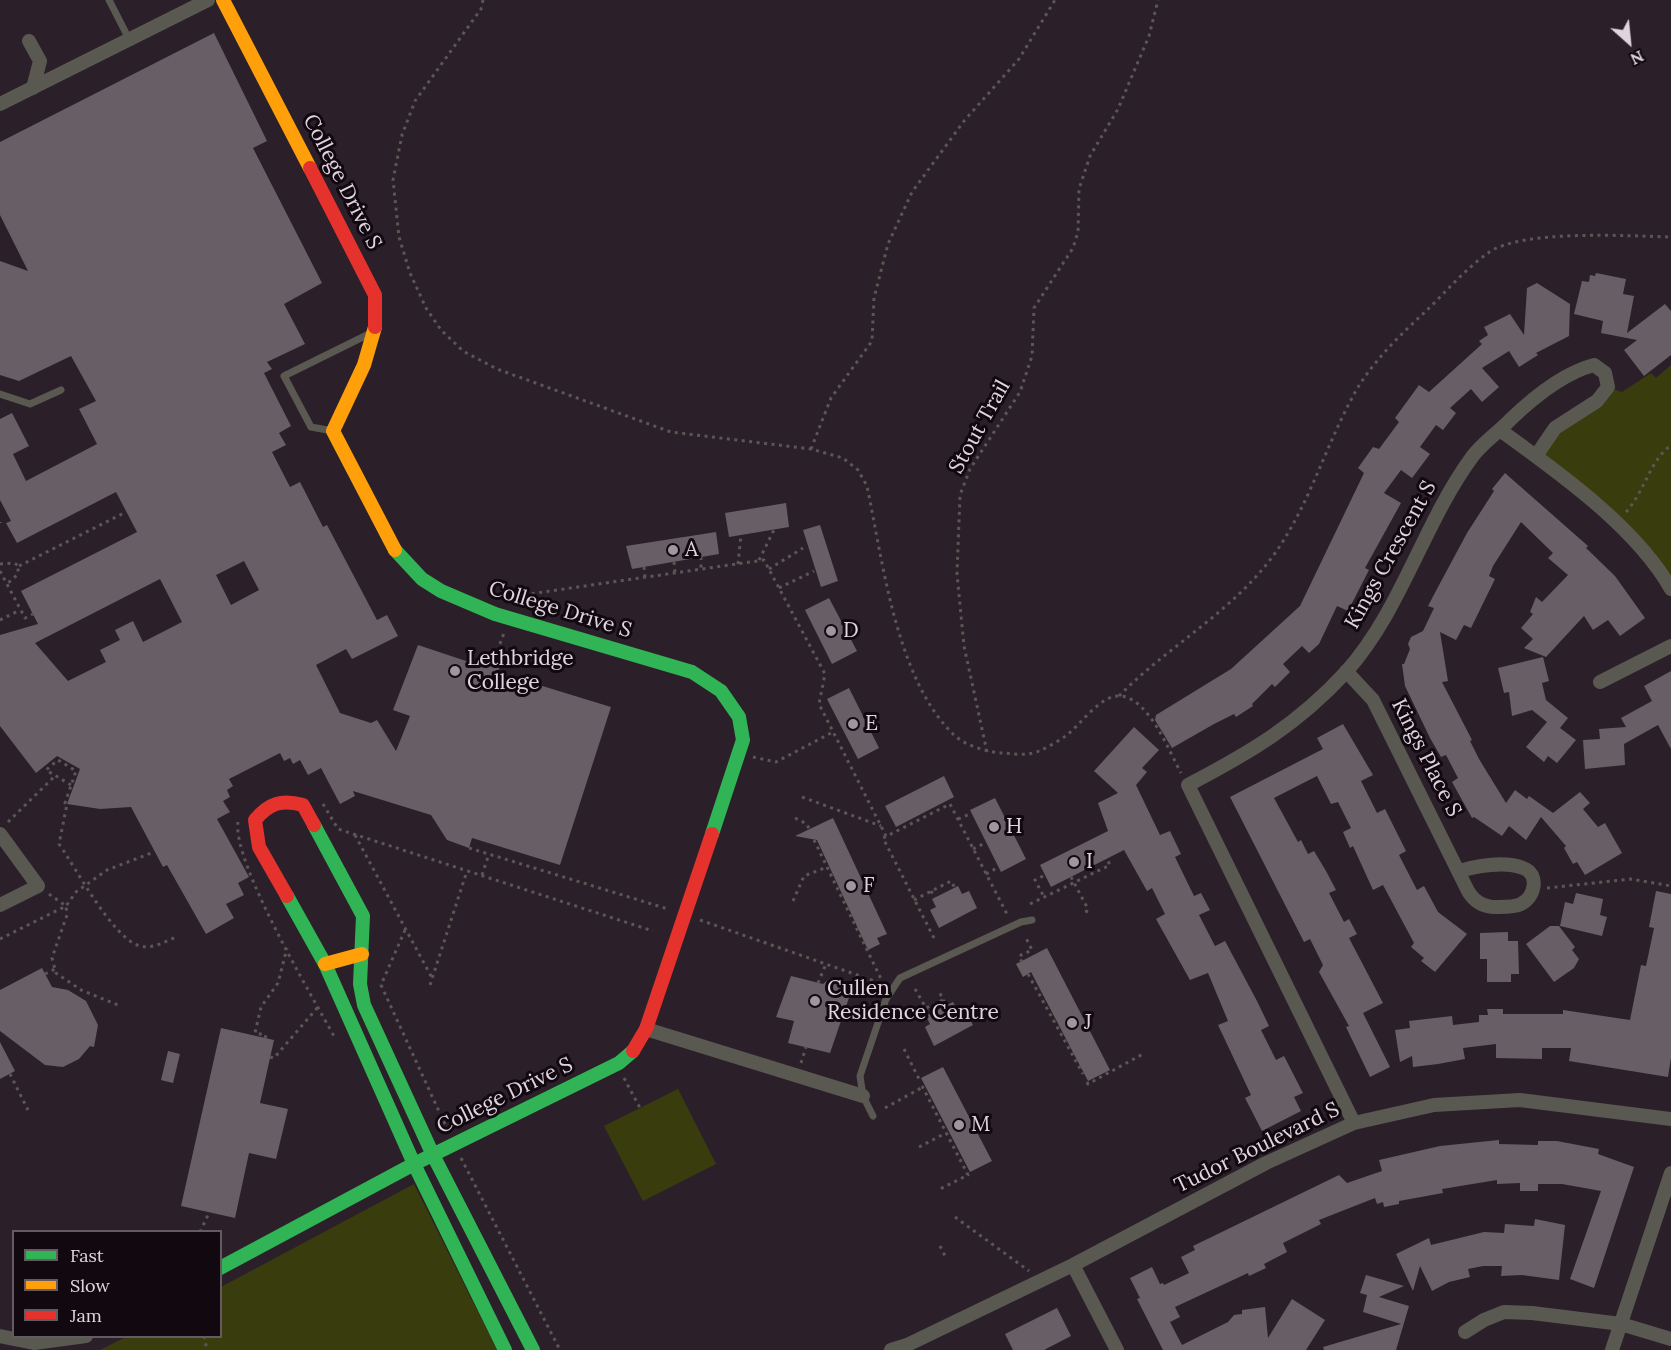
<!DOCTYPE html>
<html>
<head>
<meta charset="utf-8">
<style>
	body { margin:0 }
	#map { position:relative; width:1671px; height:1350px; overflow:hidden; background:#2b2029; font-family:Lora,serif }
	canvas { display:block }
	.legend { position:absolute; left:12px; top:1230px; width:210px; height:108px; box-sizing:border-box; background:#120910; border:2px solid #655a62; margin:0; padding:8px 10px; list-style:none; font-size:18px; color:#e1d4de }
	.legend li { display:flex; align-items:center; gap:12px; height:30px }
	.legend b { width:30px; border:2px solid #655a62 }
	.north { position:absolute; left:1599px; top:12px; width:60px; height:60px; -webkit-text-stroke:4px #120910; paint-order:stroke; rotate:153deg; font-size:16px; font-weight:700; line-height:24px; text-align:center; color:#e1d4de }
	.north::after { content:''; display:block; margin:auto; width:21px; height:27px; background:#e1d4de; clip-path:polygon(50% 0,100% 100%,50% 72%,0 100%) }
</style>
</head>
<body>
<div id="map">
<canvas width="1671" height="1350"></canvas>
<ul class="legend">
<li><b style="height:8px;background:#30b455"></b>Fast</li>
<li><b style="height:8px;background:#ff9f0a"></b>Slow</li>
<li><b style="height:8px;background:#e5322d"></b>Jam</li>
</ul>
<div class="north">N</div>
</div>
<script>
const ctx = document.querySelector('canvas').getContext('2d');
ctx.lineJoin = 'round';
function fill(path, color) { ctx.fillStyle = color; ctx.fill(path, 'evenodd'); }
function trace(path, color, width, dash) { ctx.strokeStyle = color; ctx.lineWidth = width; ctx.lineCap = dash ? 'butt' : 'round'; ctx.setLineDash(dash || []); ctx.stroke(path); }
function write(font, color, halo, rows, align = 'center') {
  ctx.font = font + ' Lora,serif'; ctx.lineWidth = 6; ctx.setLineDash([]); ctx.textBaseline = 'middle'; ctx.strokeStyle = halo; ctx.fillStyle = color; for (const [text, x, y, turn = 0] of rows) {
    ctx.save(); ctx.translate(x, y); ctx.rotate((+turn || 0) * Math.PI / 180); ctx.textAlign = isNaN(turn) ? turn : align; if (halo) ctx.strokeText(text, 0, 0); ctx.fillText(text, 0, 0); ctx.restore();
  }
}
const green = new Path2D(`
	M1671,365V589L1647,553L1536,456L1608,387L1622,392L1651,373L1656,378Z
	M678,1089L716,1164L643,1201L604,1126Z
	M414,1184L497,1350H100L126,1337L220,1336L221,1287Z`);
const building = new Path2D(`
	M214,33L267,141L253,148L322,283L284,304L305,344L267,362L272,369L264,373L291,426L279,433L286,445L272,452L290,487L300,482L323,527L327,525L377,620L387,615L398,636L352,659L346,649L316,665L340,713L371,723L377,720L396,751L410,716L393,710L418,645L475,664L477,660L500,667L496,675L525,684L526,681L611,707L560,865L472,838L469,848L447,840L431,815L353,791L355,796L340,804L321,768L308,775L300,760L293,764L290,758L284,761L280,753L229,779L233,786L227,790L230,797L223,801L230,812L217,819L249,877L238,883L244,895L226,904L234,918L206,934L167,865L163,867L131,807L100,809L67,804L80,769L57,756L36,773L0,726V635L38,624L21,591L137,532L116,492L17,543L6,523L11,521L0,500V419L12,413L29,446L13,454L26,481L97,444L79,409L96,401L71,356L19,381L0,375V261L28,271L0,215V142ZM244,561L259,590L231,605L216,575ZM160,579L182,622L143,642L133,621L115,630L120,640L100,650L106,662L68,681L35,643Z
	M1596,273L1626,279L1623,294L1634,296L1627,333L1665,304L1671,311V355L1644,376L1624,350L1637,340L1601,333L1603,321L1574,314L1582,281L1589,282L1590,275L1595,276Z
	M1537,283L1570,304L1569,336L1536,353L1538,355L1519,367L1509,351L1482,368L1499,387L1482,402L1471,389L1450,408L1456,413L1443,430L1436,425L1420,447L1430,454L1412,478L1401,470L1384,493L1401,503L1365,568L1369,570L1348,611L1337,606L1319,644L1309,653L1302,646L1283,664L1290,672L1275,687L1272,684L1252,704L1253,706L1236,717L1234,714L1214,724L1172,748L1155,720L1156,715L1231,669L1300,606L1364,473L1358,468L1373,447L1379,449L1399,422L1395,418L1419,385L1429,392L1482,344L1479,341L1488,335L1484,327L1510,314L1524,335L1527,288Z
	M1505,473L1588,546L1586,548L1615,576L1645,618L1620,636L1608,620L1593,630L1584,616L1546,657L1524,648L1533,639L1521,628L1533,614L1530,612L1536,597L1542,602L1568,575L1548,558L1553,553L1521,522L1493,566L1489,576L1495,579L1471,628L1464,625L1456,640L1440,632L1448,681L1442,682L1472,740L1470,741L1479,759L1506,803L1515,790L1527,799L1529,796L1553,813L1580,792L1590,803L1583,809L1598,827L1605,823L1622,853L1585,875L1577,862L1573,864L1564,848L1566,846L1541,817L1526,840L1509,826L1502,836L1474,817L1472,818L1452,782L1458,778L1446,755L1441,757L1430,738L1405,686L1402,664H1404L1410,649L1408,644L1411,637L1423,631L1434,608L1428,606L1438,587L1467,533L1494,491L1492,489Z
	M786,503L789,527L729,537L725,513Z
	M820,525L838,581L821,587L803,530Z
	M716,532L719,554L632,569L626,546Z
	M829,598L857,651L832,664L805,610Z
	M1543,657L1549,681L1542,683L1546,700L1568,718L1560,728L1576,740L1557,763L1548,756L1544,762L1526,747L1547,722L1532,710L1512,716L1509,692L1504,693L1498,668Z
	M1671,671V749L1658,725L1624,744L1625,765L1585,769L1583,740L1600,739L1599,729L1626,727L1621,718L1652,701L1644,686Z
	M849,688L879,748L858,759L827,699Z
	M1343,724L1373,775L1361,781L1377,813L1385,809L1406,851L1399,855L1417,890L1424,886L1438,912L1467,934L1435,972L1421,961L1424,958L1411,947L1414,943L1383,885L1373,890L1353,846L1350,848L1343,832L1351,828L1338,802L1331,804L1317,776L1274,798L1298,842L1301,840L1308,854L1314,851L1326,871L1336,890L1329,893L1344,922L1349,919L1357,934L1349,938L1383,1003L1363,1013L1390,1067L1370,1077L1346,1027L1349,1026L1319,972L1323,965L1310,939L1304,942L1230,797L1323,749L1317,738Z
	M1134,727L1159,750L1142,768L1147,772L1136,785L1160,835L1170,831L1181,854L1175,857L1194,896L1201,893L1210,910L1199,915L1215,946L1225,941L1257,1001L1269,1026L1261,1030L1276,1060L1284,1056L1303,1093L1294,1097L1301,1111L1262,1131L1245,1098L1251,1095L1218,1025L1228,1021L1208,973L1190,980L1156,919L1165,914L1152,888L1147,891L1124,850L1051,887L1040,865L1108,831L1098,803L1118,793L1094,771Z
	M944,776L954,797L896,827L885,806Z
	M995,798L1026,859L1001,872L970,810Z
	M833,818L887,934L877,938L880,944L868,950L817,840L795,836Z
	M958,886L962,894L969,891L977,908L939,928L930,910L936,907L932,899Z
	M1656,891L1671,894V1058L1668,1077L1569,1061L1571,1048H1542V1059L1496,1058V1044L1463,1048L1465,1059L1438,1064L1413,1067L1412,1056L1400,1062L1395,1030L1410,1028L1409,1021L1452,1016L1453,1025L1479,1022V1015H1488L1487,1009H1503V1014H1563V1010L1630,1020L1641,965L1646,966L1654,928L1649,927Z
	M1576,893L1603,899L1600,915L1607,917L1602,936L1560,926L1565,902L1573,904Z
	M1550,926H1559L1575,947L1572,950L1579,959L1574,968L1554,982L1526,944Z
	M1508,932V941H1518L1519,974H1511V982H1487V959H1480V933Z
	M1047,948L1110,1070L1088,1081L1031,972L1023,977L1016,964Z
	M42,968L52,987L68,990L86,1001L98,1025L94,1047L90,1046L79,1059L63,1067L45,1065L0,1031V990Z
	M791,976L823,984L830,978L853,986L830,1053L788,1043L794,1021L776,1017Z
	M953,1002L957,1010L963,1007L973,1025L934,1046L925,1027L930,1024L926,1016Z
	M221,1028L274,1040L260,1103L288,1109L276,1159L249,1153L235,1218L181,1206Z
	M0,1042L15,1071L0,1079Z
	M168,1051L180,1054L173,1083L161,1080Z
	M943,1067L992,1161L970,1172L921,1078Z
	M1499,1140V1144L1538,1145V1141H1557L1599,1149L1598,1154L1634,1167L1594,1288L1570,1279L1601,1191L1562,1184H1538V1191H1520V1183L1497,1184V1180L1442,1189L1443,1193L1399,1201V1204L1384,1207L1383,1202L1377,1204L1375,1198L1319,1220L1321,1224L1283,1243L1287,1252L1264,1264L1266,1268L1249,1276L1248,1273L1175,1307L1180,1317L1170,1322L1182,1345L1228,1322L1234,1315L1242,1314V1310L1265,1307L1268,1338L1292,1299L1325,1320L1306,1350H1163L1137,1299L1140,1298L1130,1278L1152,1267L1160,1284L1163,1283L1164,1285L1189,1273L1181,1257L1195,1250L1193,1246L1339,1175L1347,1183L1382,1171L1379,1160L1440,1146Z
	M1535,1219L1565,1225L1559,1280L1522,1275L1501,1276L1502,1266H1483L1468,1269L1470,1277L1449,1282L1432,1291L1420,1266L1413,1291L1396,1254L1429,1238L1431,1245L1484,1232L1504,1233L1505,1224L1534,1226Z
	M1366,1275L1404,1286L1379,1297L1409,1306L1396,1350H1324L1323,1347L1401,1324L1363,1312L1367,1295L1360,1293Z
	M1057,1308L1071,1336L1044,1350H1013L1005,1334Z`);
const path = new Path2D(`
	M483,0L481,9L415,101L402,135L393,180L399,237L410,273L426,308L441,330L463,351L497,369L671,432L811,449L843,458L858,470L867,486C883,562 896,678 953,734C965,746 987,752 1003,753C1015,754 1028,756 1039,751C1048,747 1059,741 1067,735C1081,724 1101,694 1121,696C1149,699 1169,751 1181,773
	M811,449L831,398L872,341L874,298L888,244L912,192L964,121L1019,59L1055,0
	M1626,512C1645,491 1649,462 1671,445
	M0,522V523
	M701,557V569
	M759,560L774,530
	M674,562L675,573
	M0,564L14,563L19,566L17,575L7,584
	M738,564L741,535
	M19,566L126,512
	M644,567L645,578
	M769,569L803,548
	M0,571L25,618L33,614
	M779,588L814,571
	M502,598L764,560L825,674L819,704L886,836
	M0,620L20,610
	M492,665L504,633
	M1119,696C1168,646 1231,613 1273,556C1308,508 1324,450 1352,398C1369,365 1398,337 1425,312C1445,293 1465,269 1488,253C1520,229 1630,236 1671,237
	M987,752L964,646L957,574L960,495L970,469L1020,392L1032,356L1034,308L1073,248L1078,232L1079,189L1090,156L1118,109L1149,36L1158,0
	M753,757L776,762L833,732
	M71,785L46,770L58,760L76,771L65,803L67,804L59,844C76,868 113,939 140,946C153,949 164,942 176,937L177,939
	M802,797L881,826
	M323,804L338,829L653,931
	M795,818L807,824L809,829
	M958,819L972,813
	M8,822L55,776
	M238,822C232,862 312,996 335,1038
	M355,835L432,978
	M814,840L883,983
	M469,848L668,909
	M973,849L987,842
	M986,874L999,867
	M482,875L489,854
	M1043,876L1035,880L1044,897
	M1071,877L1088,909L1085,914
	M1547,888L1631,879L1671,886
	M931,891L935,898
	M49,894L66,906L67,915L52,958L56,973L81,990L118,1005
	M914,900L951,881L955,888
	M793,901L804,876L827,867
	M1030,904L1110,865L1107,859
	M700,920L883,984
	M405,930L381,985L448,1131
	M934,938L883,838L950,804L1008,916
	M0,939L66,906L76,892L107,870L154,852
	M1022,962L1019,956L1032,950L1025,936
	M45,974L55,969
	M1028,974L1083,1074
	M818,983L826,964
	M430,985L467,871
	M915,989L926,1008L943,1000L940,993
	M943,1000L947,1005
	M926,1008L929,1014
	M265,1038L266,1035L255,1033L261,1007L278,983L287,948
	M904,1049L919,1079
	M270,1057L274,1058L318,1007
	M801,1063L806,1047
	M10,1074L28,1110
	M624,1078L640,1108
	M1087,1082L1088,1084L1143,1054
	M922,1086L968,1175L940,1189
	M885,1108L923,1087
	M919,1147L946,1133
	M461,1158L560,1350
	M955,1217L1029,1271
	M200,1232L209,1213
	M940,1246L945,1256
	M204,1336L207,1350`);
const lane = new Path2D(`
	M109,0L129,39
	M0,394L30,404L61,390
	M333,431L311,427L284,376L371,333
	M873,1116L863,1096L860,1076L886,999L900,978L1021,922L1032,920`);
const street = new Path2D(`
	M29,41L40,61L33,88
	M0,104L208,0
	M1500,430C1558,472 1636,527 1671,589
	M1346,671L1373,700L1468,891C1475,903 1485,908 1499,907C1506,907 1515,907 1521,904C1535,897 1540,874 1523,868C1505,861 1477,866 1459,871
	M1600,682L1671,646
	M0,834L38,886L0,905
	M646,1029L863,1096
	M1354,1123L1188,785C1251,752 1297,725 1346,672C1402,609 1423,524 1472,457C1482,443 1499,432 1511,419C1534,397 1563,373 1594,365L1605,373L1608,387L1597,401L1555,428L1536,456
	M1073,1265L1117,1350
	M1465,1332L1484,1320L1504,1312L1532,1313L1621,1324L1671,1339
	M0,1336L34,1343L86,1336
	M891,1350L907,1345L1073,1265L1266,1163L1354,1123L1434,1105L1520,1100L1671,1119
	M1612,1350L1671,1173`);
const fast = new Path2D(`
	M395,550L422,579L441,591L495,614L692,672L721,691L739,717L743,740L712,834
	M314,825L363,916L360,984L364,1005L433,1155L533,1350
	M287,896L325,964L414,1164L505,1350
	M220,1268L414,1164L619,1063L633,1051`);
const slow = new Path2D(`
	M223,0L310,168
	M375,327L364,365L333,431L395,550
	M325,964L362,954`);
const jam = new Path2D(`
	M310,168L375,295V327
	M287,896L259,847L255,820C269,803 282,799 303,805L314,825
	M633,1051L646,1029L712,834`);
const markers = [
	[673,550,6,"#a1959f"],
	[831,631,6,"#a1959f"],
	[455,671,6,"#a1959f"],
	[853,724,6,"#a1959f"],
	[994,827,6,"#a1959f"],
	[1074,862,6,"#a1959f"],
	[851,886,6,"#a1959f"],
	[815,1001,6,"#a1959f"],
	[1072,1023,6,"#a1959f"],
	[959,1125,6,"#a1959f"]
];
const streetNames = [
	["College Drive S",342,182,63],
	["Stout Trail",980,427,-61],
	["Kings Crescent S",1391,555,-61],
	["College Drive S",560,610,17],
	["Kings Place S",1426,758,63],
	["College Drive S",505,1096,-26],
	["Tudor Boulevard S",1257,1148,-26]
];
const poiNames = [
	["A",685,550],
	["D",843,631],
	["Lethbridge",467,659],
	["College",467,683],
	["E",865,724],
	["H",1006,827],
	["I",1086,862],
	["F",863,886],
	["Cullen",827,989],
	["Residence Centre",827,1013],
	["J",1084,1023],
	["M",971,1125]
];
fill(green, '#393d0e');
fill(building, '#685e66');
trace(path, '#5a5754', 3, [3, 4.5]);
trace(lane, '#5a5951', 7);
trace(street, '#5a5951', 14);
trace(fast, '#30b455', 14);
trace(slow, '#ff9f0a', 14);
trace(jam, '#e5322d', 14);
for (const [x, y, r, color] of markers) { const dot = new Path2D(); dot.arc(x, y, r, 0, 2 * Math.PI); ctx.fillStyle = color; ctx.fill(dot); trace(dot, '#120910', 2); }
write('21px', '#e1d4de', '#120910', streetNames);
write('21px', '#e1d4de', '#120910', poiNames, 'left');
</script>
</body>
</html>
